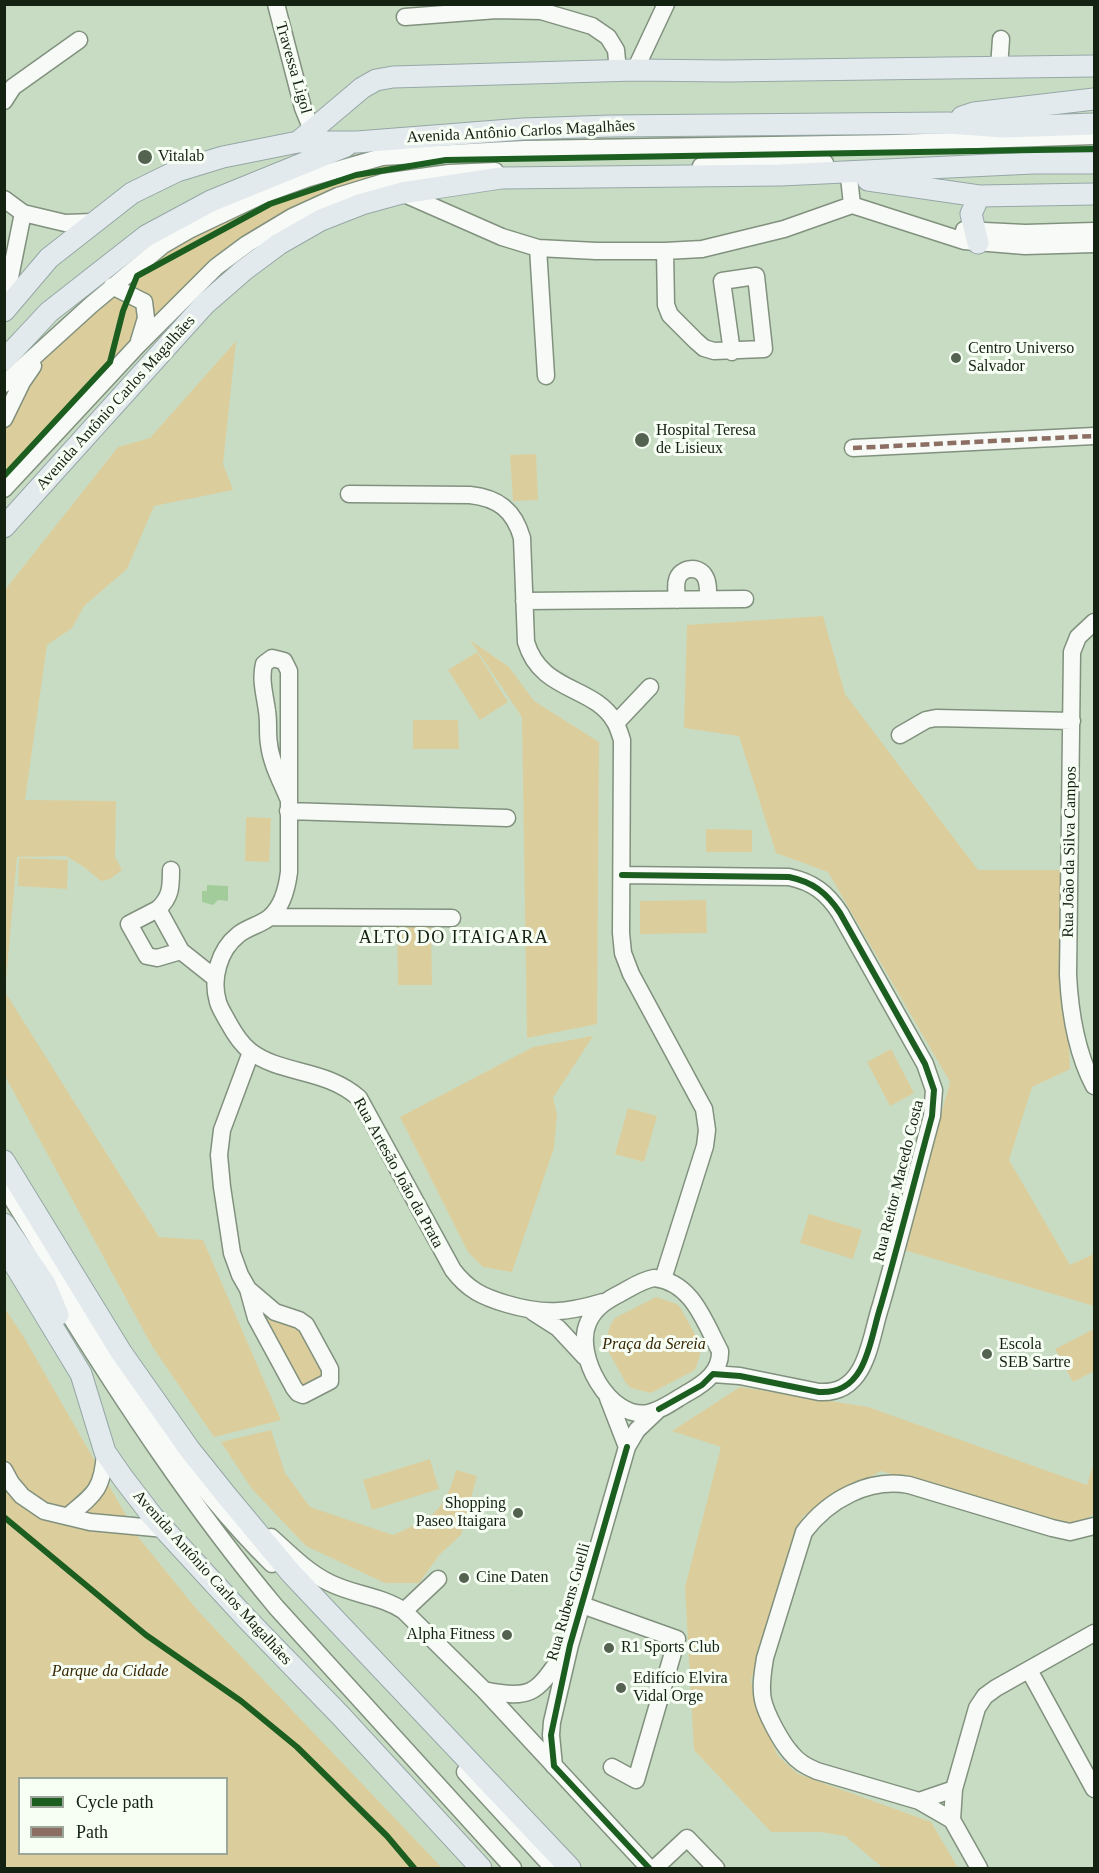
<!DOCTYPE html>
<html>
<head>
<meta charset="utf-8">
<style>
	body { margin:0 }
	#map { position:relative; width:1099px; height:1873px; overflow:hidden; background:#c8dcc4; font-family:"Times New Roman",serif }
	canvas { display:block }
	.frame { position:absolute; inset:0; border:6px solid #142211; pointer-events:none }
	.legend { position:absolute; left:18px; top:1777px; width:210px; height:78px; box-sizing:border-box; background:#f7fff5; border:2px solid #9ca79a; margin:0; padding:8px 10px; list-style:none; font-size:18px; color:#142211 }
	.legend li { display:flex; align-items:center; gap:12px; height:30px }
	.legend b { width:30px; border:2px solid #9ca79a }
</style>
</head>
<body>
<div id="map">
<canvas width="1099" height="1873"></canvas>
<div class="frame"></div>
<ul class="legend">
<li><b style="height:8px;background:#1b5e20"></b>Cycle path</li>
<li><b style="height:8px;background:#8d6e63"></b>Path</li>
</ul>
</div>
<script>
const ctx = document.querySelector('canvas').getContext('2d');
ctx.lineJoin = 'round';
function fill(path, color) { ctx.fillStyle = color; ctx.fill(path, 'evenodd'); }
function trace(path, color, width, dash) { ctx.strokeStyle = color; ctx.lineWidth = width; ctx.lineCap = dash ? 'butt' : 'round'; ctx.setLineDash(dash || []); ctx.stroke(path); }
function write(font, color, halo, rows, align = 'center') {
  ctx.font = font + ' "Times New Roman",serif'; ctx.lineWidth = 6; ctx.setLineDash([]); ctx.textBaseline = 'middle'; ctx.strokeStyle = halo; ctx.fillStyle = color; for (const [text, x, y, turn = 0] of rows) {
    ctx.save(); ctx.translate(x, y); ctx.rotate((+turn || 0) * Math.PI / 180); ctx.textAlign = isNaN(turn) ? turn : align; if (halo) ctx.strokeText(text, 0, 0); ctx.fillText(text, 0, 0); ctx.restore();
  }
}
const green = new Path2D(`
	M407,162L410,170L379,176L331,192L166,306L5,471V394L141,268L268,190L380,165Z
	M236,341L223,464L233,490L154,506L127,569L84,606L72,628L47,645L25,800L116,801L115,857L122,870L110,879L101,881L84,867L66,856L17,857L5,992L159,1237L203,1240L281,1420L214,1437L152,1346L5,1076L4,591L118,447L150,438Z
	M536,454L538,500L513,501L510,455Z
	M823,616L845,694L978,870H1060L1070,1069L1032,1087L1009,1160L1070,1265L1094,1254V1306L904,1250L950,1082L828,872L776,853L739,736L684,728L687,625Z
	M470,640L509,667L534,701L599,742L597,1024L527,1038L522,717Z
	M477,652L508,702L480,720L448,670Z
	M413,720H458L459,749H413Z
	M246,817L271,818L269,862L245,861Z
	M706,829L752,830V852H706Z
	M19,858L68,860L67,889L18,886Z
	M706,900L707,933L640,934V901Z
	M397,926H431L432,985H398Z
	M593,1036L553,1098L557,1115L554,1148L512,1272L483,1267L468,1252L400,1117L533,1047Z
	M891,1049L914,1093L890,1106L867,1062Z
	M628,1108L657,1116L644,1162L615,1154Z
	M809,1214L862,1230L853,1259L800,1243Z
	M656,1297L677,1304L680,1307L702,1347L696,1368L693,1371L651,1393L631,1388L626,1383L607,1349C605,1340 609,1325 615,1318Z
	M4,1307L25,1339L139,1538L198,1611L442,1868H5ZM20,1778H226V1854H20Z
	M271,1318L299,1329L322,1372V1378L305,1387H299L266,1321Z
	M1094,1329V1371L1073,1382L1055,1349Z
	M740,1387L868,1407L1087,1485L1094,1462V1514L1082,1521L1060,1523L881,1471L803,1516L751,1680L754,1701L778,1756L798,1774L931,1822L958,1868H881L882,1867L845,1836L820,1832H771L694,1750L685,1587L721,1447L672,1431Z
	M271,1430L285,1473L310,1507L393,1535C432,1518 444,1513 456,1470L477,1476L461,1535L440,1554L419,1583H385L306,1546L252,1489L221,1442Z
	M430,1459L439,1489L372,1510L363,1480Z`);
const water = new Path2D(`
	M207,885L228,886V901L218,900L213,905L202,902V891H207Z`);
const minor = new Path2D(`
	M276,4L303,108L312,130
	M405,17L497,10L541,11L592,26L608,37L616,50L618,71
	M999,68L1001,39
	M635,70L666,4
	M4,101L13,87L79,40
	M701,166L825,163
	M849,177L852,205L964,241L1025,246L1094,244
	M402,193L502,237L538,248L596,251H665L702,249L784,229L852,205
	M4,199L23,213L65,223L94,222
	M964,230L1025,233L1094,231
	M538,248L546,376
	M665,251L666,305L670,315L696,341L704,348L714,351L764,349L756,276L722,281L732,352
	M112,286L144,302L146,318L139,341
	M4,307L23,213
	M4,384L91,305L163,245L189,230L265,194L309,178L382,157L524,149L895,143L1094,136
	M4,419L22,382L33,366
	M853,448L1094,436
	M4,489L138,345L216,267L247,244L292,217L338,196L384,182L449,173L495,171
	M349,494L470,495C498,498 514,510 522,538L526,642C541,693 594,685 615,722C618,727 620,734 622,740L621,933L623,953L631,974L704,1109L707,1130L705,1146L663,1279
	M677,600C677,594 675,586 677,580C680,568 697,565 704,575C709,582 708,592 708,599
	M524,601L745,599
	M1094,622L1078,637L1072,652L1068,975C1070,1014 1076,1052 1094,1086
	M616,723L650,687
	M900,735L926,720L936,718L1072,721
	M288,798C281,781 271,763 269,744C267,733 269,722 267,711C265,695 260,680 264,664L272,658L284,661L289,671V872C287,888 283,906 270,917C261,925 247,927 238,935C219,950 211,979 218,1002C220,1009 225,1016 228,1022C234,1033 241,1044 250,1051C281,1075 325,1068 359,1098L453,1270C468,1290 483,1297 507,1304C544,1315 566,1313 603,1302
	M288,811L507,818
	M622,875L789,877C813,882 827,893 840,913L925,1064L934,1090L932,1116C915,1179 899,1242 881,1305C874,1326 871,1351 860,1370C850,1387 837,1393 819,1392L740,1376L713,1374
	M158,909C171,897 171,887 171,870
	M270,917L452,918
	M181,951L157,958L147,956L129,924L158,909L181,951L215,978
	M4,1186C86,1316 162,1456 272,1564
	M654,1278C692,1282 704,1321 720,1351C721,1371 705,1383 689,1392C676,1399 663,1410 648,1413C609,1420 574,1355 588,1323C594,1308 607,1300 621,1293C632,1287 642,1280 654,1278Z
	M248,1289L275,1312L299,1320L306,1325L330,1369V1381L303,1395L298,1393L294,1388L256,1318L248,1289L240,1275L232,1253L222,1187L219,1155L222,1130L251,1052
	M57,1295C124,1403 194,1509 276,1607L513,1868
	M533,1312L558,1328L585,1357
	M608,1398L627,1447
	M4,1470L11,1483L22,1496L44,1511L90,1522L165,1529
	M68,1516C95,1494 103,1489 105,1452
	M271,1537C290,1554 307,1572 330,1583C354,1595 382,1596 404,1611L484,1690L649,1868
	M582,1605L677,1639L636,1780L612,1767
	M404,1611L438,1579
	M1029,1670L1094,1789
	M484,1690C534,1701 537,1691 564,1653
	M554,1766L551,1735L552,1722L570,1645L627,1447L637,1430L657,1411
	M465,1772L553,1868
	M919,1801L954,1789
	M952,1820L919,1801L817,1771C807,1767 798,1762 791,1753C781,1742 766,1714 763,1700C760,1686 763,1671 765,1658L804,1532C829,1499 869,1478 909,1485L1052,1528L1070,1532L1094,1526
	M655,1868L687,1838L716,1868
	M979,1868L952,1820L954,1789L977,1708L985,1696L996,1688L1094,1633`);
const major = new Path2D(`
	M962,117L974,113L1094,99
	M298,142L362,88L376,80L393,77L635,70L726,71L1094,66
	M868,180L979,196L1094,194
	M978,243L971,214L979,196
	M4,311L49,258L132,193L177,171L223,157L298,142H357L523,129L611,126L948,123L1004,127L1094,124
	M4,360L49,312L146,236L211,201L346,146
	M4,527L205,304L244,270L279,244L321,220L362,204L402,193L501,178L781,175L1033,163H1094
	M4,1161L121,1352L190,1450L226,1495L291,1573L570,1868
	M4,1224L45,1284L58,1315
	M4,1247L81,1374L105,1452L123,1478L153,1517L245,1617L340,1715L481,1868`);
const quiet = new Path2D(`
	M853,448L1094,436`);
const cycleway = new Path2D(`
	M4,476L110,362L123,311L137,276L270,204L356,175L446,160L1094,149
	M622,875L789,877C813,882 827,893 840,913L925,1064L934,1090L932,1116C915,1179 899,1242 881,1305C874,1326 871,1351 860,1370C850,1387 837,1393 819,1392L740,1376L713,1374L702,1385L659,1409
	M627,1447L570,1645L551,1735L554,1766L649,1868
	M4,1517L146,1635L241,1701L297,1747L387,1836L414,1868`);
const markers = [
	[145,157,8,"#536350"],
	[956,358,6,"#536350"],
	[642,440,8,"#536350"],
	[987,1354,6,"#536350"],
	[518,1513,6,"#536350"],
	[464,1578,6,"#536350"],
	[507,1635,6,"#536350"],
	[609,1648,6,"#536350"],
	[621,1688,6,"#536350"]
];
const streetNames = [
	["Travessa Ligol",293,68,74],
	["Avenida Antônio Carlos Magalhães",521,132,-3],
	["Avenida Antônio Carlos Magalhães",116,403,-48],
	["Rua João da Silva Campos",1070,852,-89],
	["Rua Artesão João da Prata",398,1173,61],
	["Rua Reitor Macedo Costa",899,1181,-76],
	["Avenida Antônio Carlos Magalhães",212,1578,48],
	["Rua Rubens Guelli",569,1602,-74]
];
const poiNames = [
	["Vitalab",158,157],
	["Centro Universo",968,349],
	["Salvador",968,367],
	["Hospital Teresa",656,431],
	["de Lisieux",656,449],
	["Escola",999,1345],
	["SEB Sartre",999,1363],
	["Shopping",506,1504,"right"],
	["Paseo Itaigara",506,1522,"right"],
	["Cine Daten",476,1578],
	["Alpha Fitness",495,1635,"right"],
	["R1 Sports Club",621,1648],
	["Edifício Elvira",633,1679],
	["Vidal Orge",633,1697]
];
const parkNames = [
	["Praça da Sereia",654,1345],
	["Parque da Cidade",110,1672]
];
const neighbourhoodNames = [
	["ALTO DO ITAIGARA",454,938]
];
fill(green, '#dcce9c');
fill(water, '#a2cc99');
trace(minor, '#81917e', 19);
trace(major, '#96a7a6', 23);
trace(minor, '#f7faf6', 16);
trace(major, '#e3eaed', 21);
trace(quiet, '#8d6e63', 4.5, [9, 4.5]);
trace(cycleway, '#1b5e20', 6);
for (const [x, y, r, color] of markers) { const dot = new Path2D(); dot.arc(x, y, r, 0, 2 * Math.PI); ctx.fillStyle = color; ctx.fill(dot); trace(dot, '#f7fff5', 2); }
write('16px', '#142211', '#f7fff5', streetNames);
write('16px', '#142211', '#f7fff5', poiNames, 'left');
write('italic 16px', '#382605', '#f7fff5', parkNames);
ctx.letterSpacing = '1.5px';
write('18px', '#142211', '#f7fff5', neighbourhoodNames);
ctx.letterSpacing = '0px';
</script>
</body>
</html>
